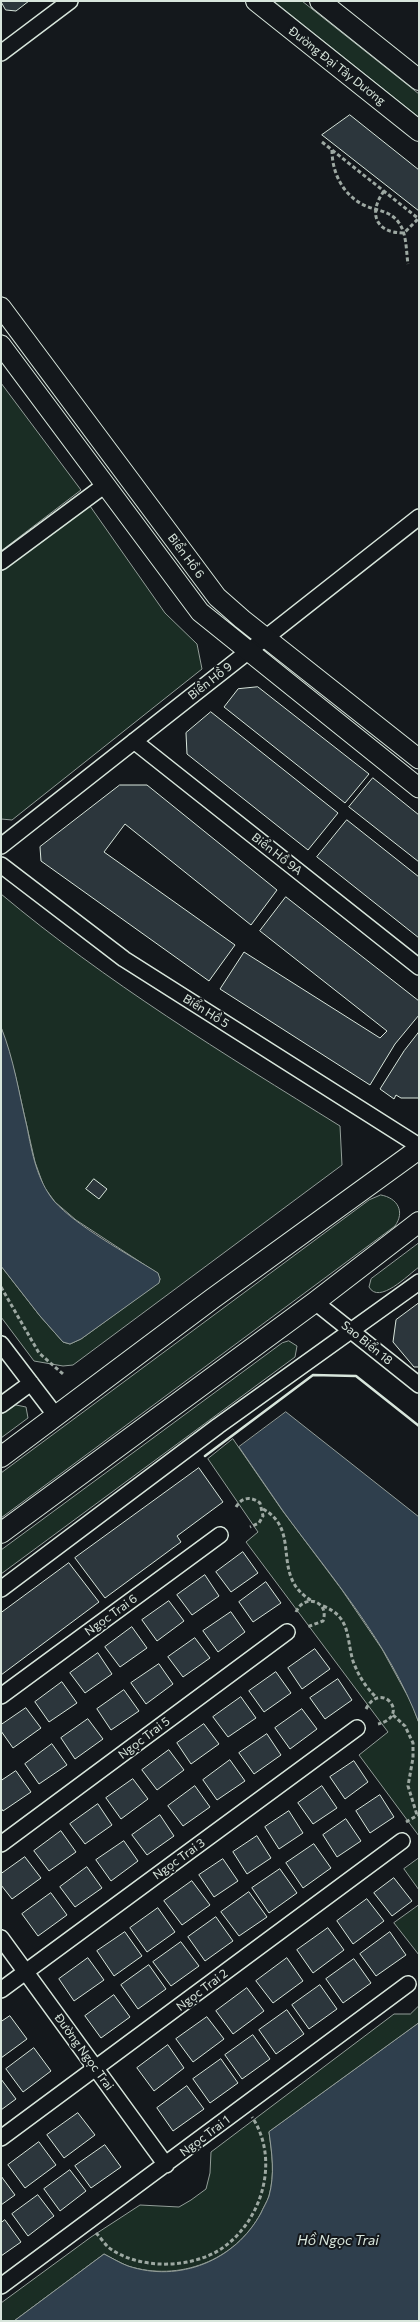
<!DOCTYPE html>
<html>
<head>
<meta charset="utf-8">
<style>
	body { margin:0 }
	#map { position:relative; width:420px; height:2322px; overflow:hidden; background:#14181c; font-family:Commissioner,sans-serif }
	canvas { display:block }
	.frame { position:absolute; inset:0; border:2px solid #d8e6dc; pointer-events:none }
</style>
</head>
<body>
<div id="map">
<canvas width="420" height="2322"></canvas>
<div class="frame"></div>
</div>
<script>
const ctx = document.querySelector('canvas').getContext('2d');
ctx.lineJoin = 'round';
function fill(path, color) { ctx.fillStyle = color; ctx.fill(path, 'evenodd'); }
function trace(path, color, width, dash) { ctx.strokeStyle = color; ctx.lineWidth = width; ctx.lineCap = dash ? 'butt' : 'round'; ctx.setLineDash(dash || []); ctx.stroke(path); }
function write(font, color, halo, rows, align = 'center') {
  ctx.font = font + ' Commissioner,sans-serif'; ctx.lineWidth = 4; ctx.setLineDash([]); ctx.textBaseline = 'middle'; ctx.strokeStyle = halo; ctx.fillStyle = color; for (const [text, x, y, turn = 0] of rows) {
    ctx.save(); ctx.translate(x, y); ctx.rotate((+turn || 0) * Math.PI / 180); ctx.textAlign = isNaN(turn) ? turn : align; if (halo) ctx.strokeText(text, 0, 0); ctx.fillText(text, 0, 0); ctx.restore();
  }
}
const green = new Path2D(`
	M274,1H302L419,94V117Z
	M1,383L81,490L1,551Z
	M90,506L165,613L197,644L202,669L12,820L1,819V572Z
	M1,894C106,982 224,1054 340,1126L342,1165L73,1365L63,1366L34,1361L1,1317V1266L40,1316L63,1342L70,1344L81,1339L158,1283L160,1279L157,1273L76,1220L55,1202L44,1187L35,1162L15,1074L1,1027Z
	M381,1195C398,1198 405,1212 395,1226L1,1518V1473L369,1200Z
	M419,1243V1267C408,1275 379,1305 369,1287L371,1279Z
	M289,1341L297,1346L295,1357L1,1574V1550L282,1343Z
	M16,1405L26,1407L28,1418L1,1438V1415Z
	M233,1439L282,1510L342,1590L382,1649L412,1704L419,1723V1836L359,1755L388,1732L246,1542L258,1532L208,1459Z
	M419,1858V1890L404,1869Z
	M419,1905V1955L394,1923Z
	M419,2006V2023L269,2132C272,2154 275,2174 269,2196C267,2202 263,2208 261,2213C235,2261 179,2282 128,2266C120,2263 112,2258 104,2254L14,2321H1V2303L91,2237L140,2205L179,2207L191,2200L206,2189L210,2173L211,2152L394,2014H410Z`);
const water = new Path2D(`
	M1,1027C14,1059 19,1094 27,1127C32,1153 37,1180 54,1201C76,1226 128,1254 158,1273L160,1279L159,1283L81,1339L70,1344L63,1342L40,1316L1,1266Z
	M286,1412L419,1517V1723C389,1643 332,1578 283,1511C268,1490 254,1468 239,1447Z
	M419,2023V2321H14L104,2254C112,2258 120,2263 128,2266C179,2283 235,2261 261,2213C263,2208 267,2202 269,2196C275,2174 272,2154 269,2132Z`);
const building = new Path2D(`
	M1,1H29L16,11L6,10Z
	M350,115L419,170V211L322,135Z
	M258,687L369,774L345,803L224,707L238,689Z
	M211,712L338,813L308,850L187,754L186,733Z
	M373,778L419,815V862L349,807Z
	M120,785H147L277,890L251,925L125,824L104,852L235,945L209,981L41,861L40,847Z
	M347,820L419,877V938L317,857Z
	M286,897L419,1001V1015L395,1044L370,1085L220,989L244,952L380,1038L387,1031L260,931Z
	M419,1032V1098H401L396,1095L394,1099L380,1089L404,1051Z
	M94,1179L107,1189L99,1199L86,1189Z
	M419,1303V1367H414L393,1342L396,1320Z
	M199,1468L223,1502L177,1536L181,1542L105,1598L75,1558Z
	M243,1552L258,1573L231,1592L216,1572Z
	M69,1563L99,1602L1,1675V1613Z
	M205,1575L219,1596L192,1615L177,1595Z
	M266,1582L281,1603L253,1622L239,1602Z
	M169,1601L184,1621L157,1641L142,1620Z
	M231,1612L245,1632L218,1652L203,1631Z
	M132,1627L147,1648L120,1667L105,1647Z
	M195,1638L210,1658L183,1677L168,1657Z
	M315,1649L330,1669L302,1689L288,1668Z
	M98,1653L112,1674L85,1693L70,1673Z
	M159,1664L173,1684L146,1704L131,1683Z
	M276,1672L291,1693L264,1712L249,1691Z
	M338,1679L352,1700L325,1719L310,1698Z
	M62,1682L77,1703L49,1722L35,1702Z
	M124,1690L139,1711L111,1730L97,1709Z
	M241,1697L256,1718L228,1737L213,1717Z
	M26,1708L41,1728L13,1748L1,1731V1725Z
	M302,1709L317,1729L290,1749L275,1728Z
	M88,1719L103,1739L75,1759L61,1738Z
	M204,1724L219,1744L191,1764L177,1743Z
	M267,1734L281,1755L254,1774L239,1753Z
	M52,1744L67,1765L39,1784L25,1764Z
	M169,1750L184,1770L157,1790L142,1770Z
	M230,1760L245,1781L217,1800L203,1780Z
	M354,1761L368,1782L345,1799L330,1777Z
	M16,1771L31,1792L3,1811L1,1808V1781Z
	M133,1779L148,1799L121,1819L106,1798Z
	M195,1786L210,1807L183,1826L168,1806Z
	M322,1786L337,1808L313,1824L298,1803Z
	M380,1795L394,1817L370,1833L356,1811Z
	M98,1804L112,1825L85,1844L70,1824Z
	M289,1811L303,1833L279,1849L265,1827Z
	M160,1815L174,1836L147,1855L132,1835Z
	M346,1819L361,1841L337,1857L323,1835Z
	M61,1831L76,1852L49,1871L34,1851Z
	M257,1836L271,1858L247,1874L233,1852Z
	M124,1841L138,1861L111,1881L96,1860Z
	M314,1844L331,1868L303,1888L286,1863Z
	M25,1857L41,1878L12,1899L1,1885V1874Z
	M223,1859L238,1881L214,1897L199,1875Z
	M87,1867L102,1888L75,1907L60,1887Z
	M280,1869L297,1893L269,1913L252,1888Z
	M394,1878L412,1901L392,1916L374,1893Z
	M192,1881L210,1905L182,1925L164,1901Z
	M249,1892L267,1917L239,1936L221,1912Z
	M51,1893L67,1915L38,1936L22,1914Z
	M367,1899L384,1921L353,1944L337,1921Z
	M158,1908L175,1932L147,1952L130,1928Z
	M216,1917L233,1941L205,1961L188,1937Z
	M328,1928L344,1950L313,1973L297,1950Z
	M125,1932L142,1956L114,1976L97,1951Z
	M390,1932L406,1955L376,1976L360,1954Z
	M181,1942L199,1966L171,1986L153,1962Z
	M88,1958L104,1980L74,2001L59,1979Z
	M287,1958L303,1981L273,2003L256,1981Z
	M354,1959L371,1983L343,2003L326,1979Z
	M149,1965L166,1989L138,2009L121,1985Z
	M320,1985L337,2009L309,2029L292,2005Z
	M247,1988L264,2011L233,2034L216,2011Z
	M114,1995L130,2017L101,2038L85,2016Z
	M287,2010L304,2034L276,2054L259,2030Z
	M10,2016L27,2039L1,2058V2022Z
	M207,2017L224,2039L193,2062L176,2039Z
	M253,2035L270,2059L242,2079L225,2055Z
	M168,2045L184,2068L154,2091L137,2068Z
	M34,2048L51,2071L23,2092L6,2069Z
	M221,2059L238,2083L210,2103L193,2079Z
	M1,2079L16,2099L1,2110Z
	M187,2086L204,2109L173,2131L157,2108Z
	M78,2113L95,2135L64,2158L47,2135Z
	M39,2142L56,2165L25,2188L8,2165Z
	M105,2145L121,2167L91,2188L75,2166Z
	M70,2170L86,2191L60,2211L44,2189Z
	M1,2176L15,2195L1,2205Z
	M38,2195L54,2216L28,2236L12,2214Z
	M5,2220L21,2242L1,2256V2223Z`);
const path = new Path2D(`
	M322,142L419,219
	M332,150C332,173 343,196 366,206C378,211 391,211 399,223C407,234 406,251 408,264
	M384,191C368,213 375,233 404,233L418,219
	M1,1287L39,1353L63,1374
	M236,1507C242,1497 251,1496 260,1503L263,1516L259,1523L250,1527
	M263,1509C303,1531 269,1576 312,1601
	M323,1606C351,1617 346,1637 353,1661C358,1675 366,1688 377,1698
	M296,1612C304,1593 330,1601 323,1621L307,1627
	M366,1709C381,1679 412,1716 378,1724
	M393,1715L405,1726L413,1743V1758L408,1786L417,1815
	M406,1822L418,1815
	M96,2233C100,2237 104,2243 108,2247C138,2270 190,2269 221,2249C263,2221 280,2159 252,2117`);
const minor = new Path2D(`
	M1,53L70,1
	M1,562L105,485
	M134,741L419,967
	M1,846L419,517
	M1,865L124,959L419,1146
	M315,1302L419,1385
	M1,1344L56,1416
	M1,1405L31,1383
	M1,1589L218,1426L419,1282
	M1,1696L220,1535
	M1,1844L287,1632
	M1,1938L166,2165
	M1,1990L357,1728
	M1,2138L402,1841
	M1,2286L408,1984`);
const tertiary = new Path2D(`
	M1,307L217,597L242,619L419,759
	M1,345L200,612L419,788`);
const secondary = new Path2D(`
	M256,1L419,131
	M320,1L419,80
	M1,1457L212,1299L419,1149
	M1,1533L315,1302L419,1222`);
const wall = new Path2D(`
	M205,1456L313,1375L356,1376L419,1426`);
const streetNames = [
	["Đường Đại Tây Dương",337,66,38],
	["Biển Hồ 6",186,556,53],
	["Biển Hồ 9",210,681,-38],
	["Biển Hồ 9A",277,854,38],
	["Biển Hồ 5",206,1011,32],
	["Sao Biển 18",367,1343,39],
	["Ngọc Trai 6",111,1615,-36],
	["Ngọc Trai 5",144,1738,-37],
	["Ngọc Trai 3",179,1859,-36],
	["Ngọc Trai 2",202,1990,-37],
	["Đường Ngọc Trai",84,2052,54],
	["Ngọc Trai 1",205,2136,-37]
];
const waterNames = [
	["Hồ Ngọc Trai",338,2240]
];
fill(green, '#1a2d24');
trace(green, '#939e99', 1);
fill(water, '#2f3f4d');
trace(water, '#939e99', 1);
fill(building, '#2c363c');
trace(building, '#d8e6dc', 1);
trace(minor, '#d8e6dc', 18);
trace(tertiary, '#d8e6dc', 21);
trace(secondary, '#d8e6dc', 22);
trace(path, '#9da8a2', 3, [4, 2.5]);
trace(minor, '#14181c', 15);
trace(tertiary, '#14181c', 19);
trace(secondary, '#14181c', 20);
trace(wall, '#d8e6dc', 2.5);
write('12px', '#d8e6dc', '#14181c', streetNames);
write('italic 14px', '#d8e6dc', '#14181c', waterNames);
</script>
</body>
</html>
